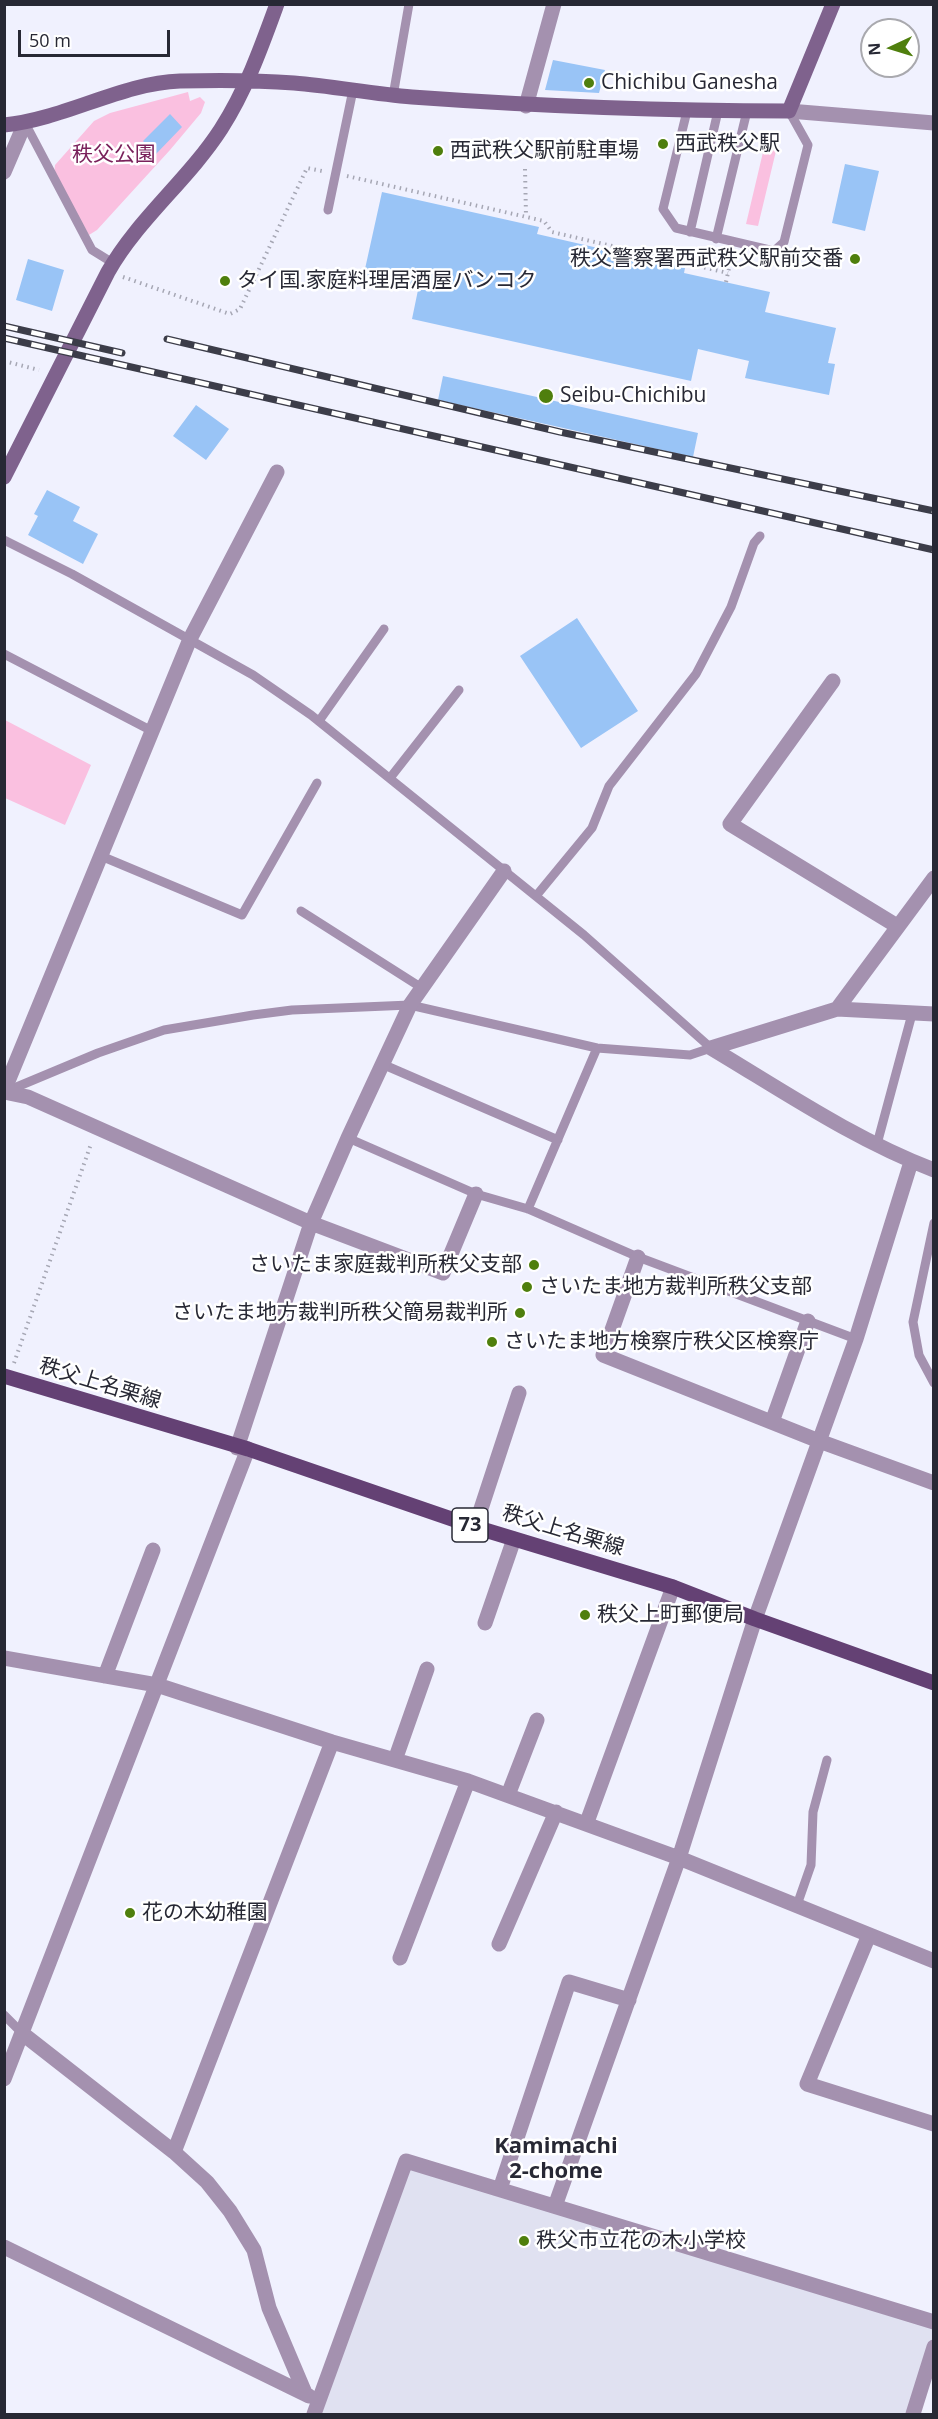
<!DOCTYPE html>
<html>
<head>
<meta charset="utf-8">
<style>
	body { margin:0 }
	#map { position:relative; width:938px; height:2419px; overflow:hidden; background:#f0f1fe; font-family:"Open Sans",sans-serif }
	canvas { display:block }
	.frame { position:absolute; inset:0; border:6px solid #272834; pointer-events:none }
	.north { position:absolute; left:860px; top:18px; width:60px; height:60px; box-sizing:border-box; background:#fff; border:2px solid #a9a9ae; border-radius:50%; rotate:266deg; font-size:16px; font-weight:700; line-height:24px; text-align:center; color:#272834 }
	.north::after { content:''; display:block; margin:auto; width:21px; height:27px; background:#4f7f0d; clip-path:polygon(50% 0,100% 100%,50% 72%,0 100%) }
	.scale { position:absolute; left:18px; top:30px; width:152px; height:27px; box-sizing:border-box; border:3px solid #272834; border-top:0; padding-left:8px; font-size:18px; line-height:21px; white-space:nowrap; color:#272834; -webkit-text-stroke:4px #fff; paint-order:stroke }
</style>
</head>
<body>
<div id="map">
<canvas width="938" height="2419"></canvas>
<div class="frame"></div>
<div class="north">N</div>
<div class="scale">50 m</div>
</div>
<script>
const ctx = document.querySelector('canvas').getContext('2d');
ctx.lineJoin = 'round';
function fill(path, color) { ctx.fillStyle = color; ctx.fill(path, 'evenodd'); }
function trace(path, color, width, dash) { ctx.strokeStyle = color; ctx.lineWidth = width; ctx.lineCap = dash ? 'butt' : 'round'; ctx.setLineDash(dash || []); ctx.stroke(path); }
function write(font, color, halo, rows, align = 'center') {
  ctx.font = font + ' "Open Sans","Noto Sans JP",sans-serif'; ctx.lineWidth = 5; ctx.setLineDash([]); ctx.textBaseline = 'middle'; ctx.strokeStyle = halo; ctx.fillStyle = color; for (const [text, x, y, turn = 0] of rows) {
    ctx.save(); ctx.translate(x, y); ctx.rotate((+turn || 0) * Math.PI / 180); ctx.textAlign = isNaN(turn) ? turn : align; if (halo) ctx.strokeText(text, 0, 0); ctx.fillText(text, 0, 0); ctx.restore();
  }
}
const built = new Path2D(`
	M406,2161L933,2322V2348L914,2414H318Z`);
const green = new Path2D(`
	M188,92L190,101L200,97L205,102L201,113L170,150L97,230L89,235L54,174L55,165L94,121L110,113Z
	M764,148L776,151L758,226L746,224Z
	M5,720L91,765L65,825L5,798Z`);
const building = new Path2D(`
	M553,60L605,70L599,93L545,90Z
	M170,114L182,127L156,154L143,141Z
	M845,164L879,171L865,231L832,223Z
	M382,192L539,227L537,234L685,268L684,273L770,292L765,312L836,328L828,363L835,364L829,395L745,378L749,361L698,349L691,381L412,319L418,290L363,278Z
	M28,259L64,270L52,311L16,300Z
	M443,376L698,433L693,457L438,400Z
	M196,405L229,429L206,460L173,436Z
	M47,490L80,507L73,521L98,534L83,564L28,535L38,516L34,514Z
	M577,618L638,711L581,748L520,656Z`);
const path = new Path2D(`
	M525,169L526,216
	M347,176L544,221L552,232L728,273
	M123,277L230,314L240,309L307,168L322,171
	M726,282L732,254
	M4,361L39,370
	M14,1363L91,1144`);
const lane = new Path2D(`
	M393,96L409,4
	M687,111L663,209L676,228L774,251L784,242L808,145L789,111
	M25,123L92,250L113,263
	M328,210L353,90
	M690,232L718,111
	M716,239L747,111
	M4,540L72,574L253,675L311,715L584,935L711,1048L690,1055L597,1048L410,1005L292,1010L253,1015L164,1030L98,1053L7,1091
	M4,654L152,731
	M319,721L384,629
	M390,778L459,690
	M101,856L242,915L317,783
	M536,896L592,828L609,786L696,674L731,607L754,543L760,536
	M301,911L422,988
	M382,1064L558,1140
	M348,1138L476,1194L528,1209L638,1257L856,1339
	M877,1144L912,1014
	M528,1209L597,1048
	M934,1223L913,1322L919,1355L934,1383
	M797,1905L811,1865L813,1812L827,1760
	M4,2015L23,2034`);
const street = new Path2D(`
	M526,106L554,4
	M789,111L934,123
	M4,172L25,123
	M833,681L730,824L897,926
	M837,1009L934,878
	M711,1048C783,1091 855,1140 934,1170
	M711,1048L837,1009L934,1014
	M4,1091L190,639L277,472
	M4,1092L28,1097L311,1223L443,1273L476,1194
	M638,1257L603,1355L819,1441L934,1483
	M772,1422L808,1321
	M237,1448L311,1223L348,1138L410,1005L504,871
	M475,1527L519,1393
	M485,1623L514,1539
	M4,1658L157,1685L332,1742L468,1781L679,1858L934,1961
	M105,1676L153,1550
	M395,1760L427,1669
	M508,1795L537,1720
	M587,1822L673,1587
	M869,1935L807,2084L934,2124
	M499,1944L556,1812
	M400,1958L468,1781
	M23,2034L174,2152L207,2182L230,2211L254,2250L269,2308L305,2393
	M4,2079L248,1449
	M174,2152L332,1742
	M500,2189L569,1982L629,2000
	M555,2206L679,1858L755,1619L856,1339L911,1162
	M4,2247L309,2396
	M314,2414L406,2161L934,2322
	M913,2414L934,2347`);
const secondary = new Path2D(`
	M4,125C65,119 121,83 180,81C218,80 256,80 294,83C333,86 372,94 412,97C537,106 663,111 789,111L833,4
	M4,477L108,272C138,219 188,180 221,129C246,90 261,48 277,4`);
const primary = new Path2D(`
	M4,1376L248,1449L475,1527L673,1587L755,1619L934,1683`);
const rail = new Path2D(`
	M4,326L122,353
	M4,338L934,550
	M167,339L560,432L934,511`);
const markers = [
	[589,83,6,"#4f7f0d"],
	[663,144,6,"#4f7f0d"],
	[438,151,6,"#4f7f0d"],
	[855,259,6,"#4f7f0d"],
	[225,281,6,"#4f7f0d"],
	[546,396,8,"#4f7f0d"],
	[534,1265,6,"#4f7f0d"],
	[527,1287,6,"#4f7f0d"],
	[520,1313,6,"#4f7f0d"],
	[492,1342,6,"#4f7f0d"],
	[585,1615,6,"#4f7f0d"],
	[130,1913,6,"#4f7f0d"],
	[524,2241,6,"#4f7f0d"]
];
const shields = [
	[470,1525,36]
];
const shieldNames = [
	["73",470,1525]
];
const poiNames = [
	["Chichibu Ganesha",601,83],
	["西武秩父駅",675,144],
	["西武秩父駅前駐車場",450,151],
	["秩父警察署西武秩父駅前交番",843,259,"right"],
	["タイ国.家庭料理居酒屋バンコク",237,281],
	["Seibu-Chichibu",560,396],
	["さいたま家庭裁判所秩父支部",522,1265,"right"],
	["さいたま地方裁判所秩父支部",539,1287],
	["さいたま地方裁判所秩父簡易裁判所",508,1313,"right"],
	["さいたま地方検察庁秩父区検察庁",504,1342],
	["秩父上町郵便局",597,1615],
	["花の木幼稚園",142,1913],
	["秩父市立花の木小学校",536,2241]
];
const parkNames = [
	["秩父公園",114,155]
];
const streetNames = [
	["秩父上名栗線",100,1384,17],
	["秩父上名栗線",563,1531,17]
];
const neighbourhoodNames = [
	["Kamimachi",556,2147],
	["2-chome",556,2172]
];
fill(built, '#e0e1f1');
fill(green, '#fac0e0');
fill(building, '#99c4f6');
trace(path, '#a6a7b4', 4, [1.5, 4.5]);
trace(lane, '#a491af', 9);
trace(street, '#a491af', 15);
trace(secondary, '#7f628d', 15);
trace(primary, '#644174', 15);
trace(rail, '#3c3d49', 7);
trace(rail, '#fff', 4.5, [14]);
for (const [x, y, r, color] of markers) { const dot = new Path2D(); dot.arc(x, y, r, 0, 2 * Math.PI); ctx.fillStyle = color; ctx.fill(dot); trace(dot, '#fff', 2); }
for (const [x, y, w] of shields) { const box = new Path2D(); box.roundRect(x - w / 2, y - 17, w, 34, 4.5); ctx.fillStyle = '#fff'; ctx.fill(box); trace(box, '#272834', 1.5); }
write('bold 20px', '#272834', null, shieldNames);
write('21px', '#272834', '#fff', poiNames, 'left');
write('21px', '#79215b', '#fff', parkNames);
write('21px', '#272834', '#fff', streetNames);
write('bold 22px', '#272834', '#fff', neighbourhoodNames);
</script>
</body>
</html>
